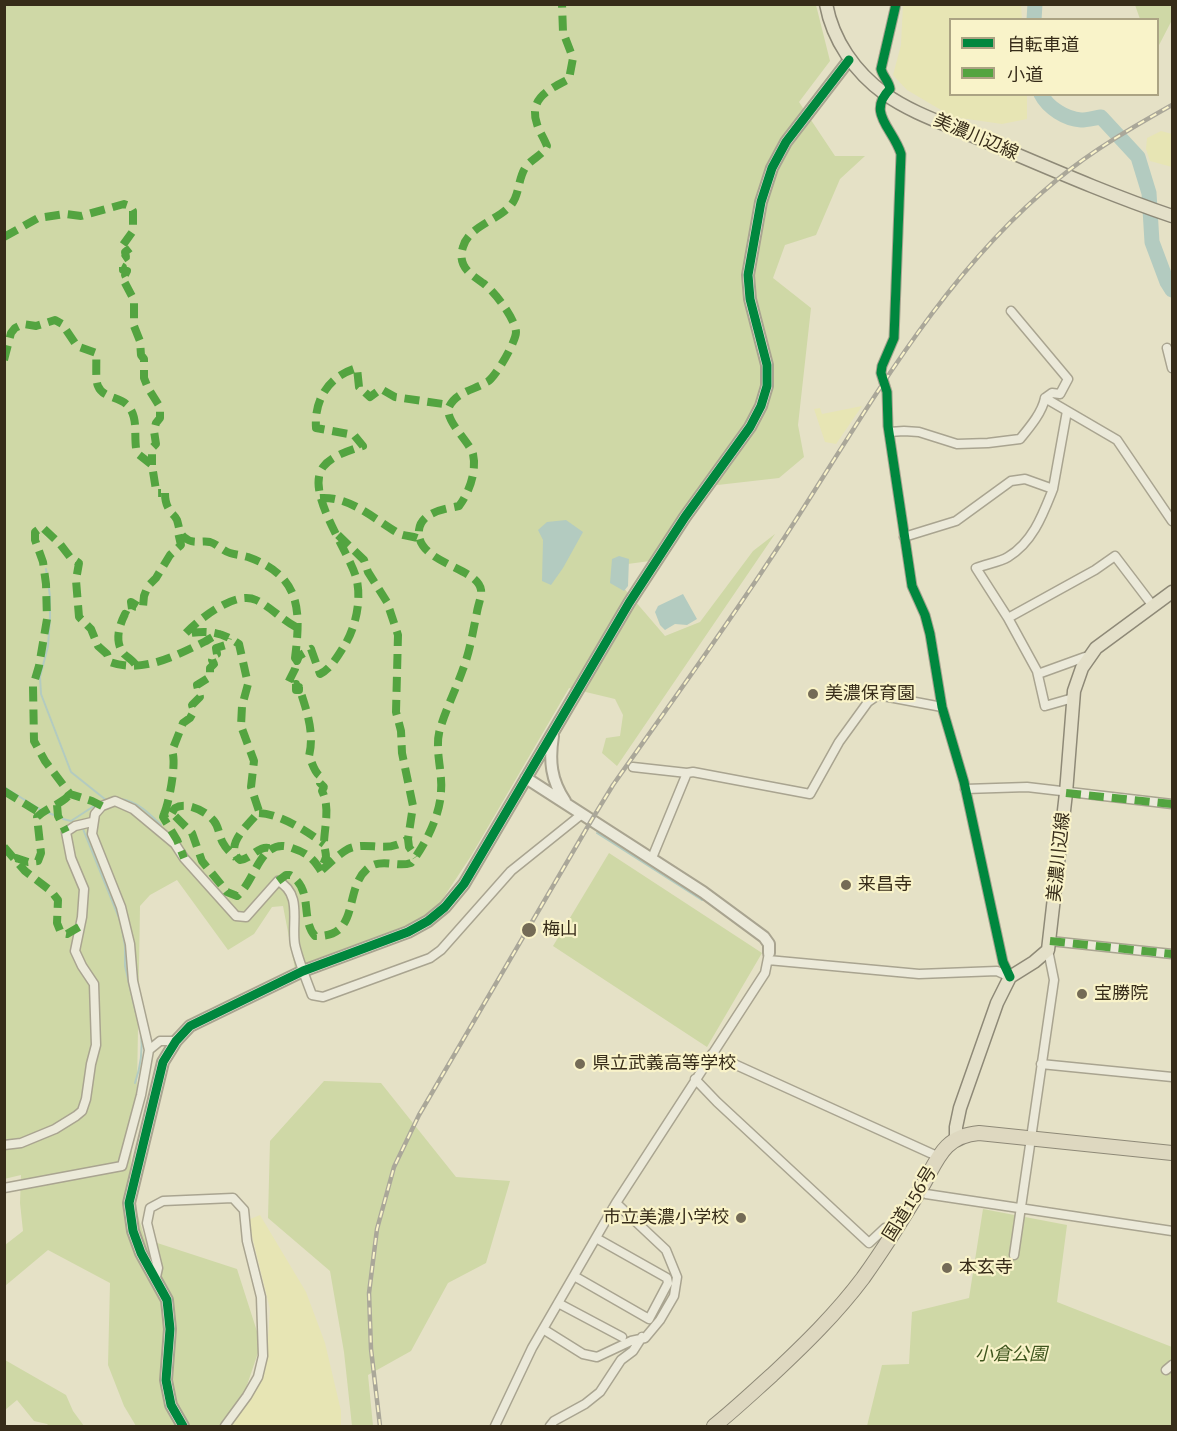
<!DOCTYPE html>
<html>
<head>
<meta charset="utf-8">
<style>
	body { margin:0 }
	#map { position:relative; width:1177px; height:1431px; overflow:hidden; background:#e5e1c6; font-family:"Roboto Serif","Noto Sans JP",serif }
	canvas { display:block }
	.frame { position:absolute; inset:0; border:6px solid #372c19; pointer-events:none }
	.legend { position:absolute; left:949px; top:18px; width:210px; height:78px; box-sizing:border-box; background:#f9f3c9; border:2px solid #aba383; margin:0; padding:8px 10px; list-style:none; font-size:18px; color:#372c19 }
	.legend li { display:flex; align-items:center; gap:12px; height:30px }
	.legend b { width:30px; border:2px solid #aba383 }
</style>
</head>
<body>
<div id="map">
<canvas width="1177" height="1431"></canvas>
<div class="frame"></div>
<ul class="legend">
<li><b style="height:8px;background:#00873e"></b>自転車道</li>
<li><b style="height:8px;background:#53a440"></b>小道</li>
</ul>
</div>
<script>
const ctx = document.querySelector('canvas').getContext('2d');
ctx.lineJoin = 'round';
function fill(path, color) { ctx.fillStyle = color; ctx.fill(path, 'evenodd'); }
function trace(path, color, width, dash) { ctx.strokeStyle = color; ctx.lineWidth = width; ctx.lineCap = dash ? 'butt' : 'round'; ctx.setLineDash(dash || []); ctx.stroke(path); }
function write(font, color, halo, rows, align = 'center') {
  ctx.font = font + ' "Roboto Serif","Noto Sans JP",serif'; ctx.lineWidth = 4.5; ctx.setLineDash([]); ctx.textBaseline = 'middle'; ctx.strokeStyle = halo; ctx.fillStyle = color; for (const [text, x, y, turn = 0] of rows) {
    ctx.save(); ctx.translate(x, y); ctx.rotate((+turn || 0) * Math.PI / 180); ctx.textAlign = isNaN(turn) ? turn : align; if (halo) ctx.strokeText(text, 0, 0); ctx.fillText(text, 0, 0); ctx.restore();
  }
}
const farmland = new Path2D(`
	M903,5H1021L1022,19L950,20V94L1027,95V119L1002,124L953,117L907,90L893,75L901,45Z
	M1161,131L1172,134V167L1150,161L1146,149L1147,138Z
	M862,406L836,444L825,442L814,409L820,408L822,414Z
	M260,1215L306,1292L325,1343L341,1411V1426H228L252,1396L267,1353L270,1309L248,1220Z`);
const green = new Path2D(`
	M5,5H816L830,61L799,102L835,156H865L840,179L816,235L785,245L773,278L811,308L798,425L804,457L779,478L700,487L650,561L620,565L616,579L665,636L700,622L753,551L775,534L617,766L602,753L606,738L620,736L623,715L615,699L569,688L471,856L440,903L418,921L296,974L283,906L272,907L254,934L228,950L177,880L150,895L140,906L137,1088L129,1186L145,1239L237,1269L261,1344L244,1394L220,1426H136L124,1406L108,1365L110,1283L48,1250L5,1286V1245L23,1231L20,1203L21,1175L4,1179Z
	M1135,5H1172V20L1158,47V20L1140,19Z
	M609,853L762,953L707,1047L553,946Z
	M324,1081L381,1083L456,1177L510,1181L486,1263L448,1283L411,1351L368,1375L373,1426H352L344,1352L330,1271L268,1218L270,1141Z
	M983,1209L1067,1225L1057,1302L1172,1347V1426H867L882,1365L909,1364L912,1312L969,1298Z
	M5,1360L66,1395L73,1411L84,1426H49L47,1424L34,1421L17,1400L5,1410Z`);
const water = new Path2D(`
	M566,520L583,532L563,568L551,585L542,581L543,540L538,530L547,522Z
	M619,556L629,559L628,586L624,591L610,583L612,559Z
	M683,594L697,619L687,625L675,624L665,630L660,625L655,612L658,606Z`);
const stream = new Path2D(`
	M46,569L50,596V618L48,646L40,677L41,694L71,772L106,800
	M4,787L41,810L54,815
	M120,799C137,801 149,813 161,825
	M63,819L71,821L94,806
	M83,829L121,923L125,946V966L136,1013
	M597,833L702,900
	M135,1083C141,1066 143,1051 141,1033`);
const river = new Path2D(`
	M1034,20L1035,4
	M1041,94C1048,108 1066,119 1081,120C1087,120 1094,118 1101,117L1138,157L1149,193L1152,242L1167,282L1172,290`);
const minor = new Path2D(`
	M896,4L881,69C883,77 889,81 890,89C866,113 893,128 901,154L894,338L882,366L881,373L887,392L888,426L912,586L925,615L930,634L942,707L964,782L1003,962L1010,977
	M1011,311L1068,379L1060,394L1052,393L1045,398L1117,440L1172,521
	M1167,348L1172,368
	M889,432L904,431L919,432L957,444L988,443L1020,439C1029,428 1042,413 1045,398
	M1053,489C1043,514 1033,542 1008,557C1000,562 986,564 976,568L1008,618L1037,671L1045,706L1073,698
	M904,537L956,521L1011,481L1025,479L1053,489L1067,411
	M1008,618L1095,570L1115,556L1153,606
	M1038,674L1085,657L1089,658
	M633,767L687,773
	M965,789L1027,787L1172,804
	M652,858L687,773L693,772L810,794L839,742L868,702L878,695L942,707
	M1050,941L1172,954
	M768,960L919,974L997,971L1010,977
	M149,1050L160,1041H176
	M712,1054L939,1157
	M1041,1064L1172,1077
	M695,1079L717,1102L869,1243L885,1228L895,1229
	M4,1145L21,1143L55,1129L76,1116L82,1111L86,1099L91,1064L96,1045L94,984L82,966L75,951L82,917L84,889L71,858L66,832L75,826L92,822
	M4,1188L122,1166L141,1095L149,1050L133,981L130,944L121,907L92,834L95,814L102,806L115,801L133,809L175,844L184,858L236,916L246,917L278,881C303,894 291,923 295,945C299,962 306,979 312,995L323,997L430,958L441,950L511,871L582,814
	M921,1189L926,1194L1172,1231
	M1014,1255L1054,980L1048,950
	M574,1276L649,1319L668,1283L667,1278L596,1238
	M156,1277L158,1268L147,1223L150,1208L163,1201L233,1198L244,1210L247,1241L261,1297L263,1356L258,1377L247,1396L225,1426
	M558,1303L622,1337
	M543,1329L583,1354L597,1357L631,1341L645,1338L660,1320L674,1296L677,1277L666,1250L616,1203
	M1166,1370L1172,1365
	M495,1426L532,1348L616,1203L765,973L769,953
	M550,1426L554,1421L585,1404L600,1392L621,1360L633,1351L642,1337`);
const tertiary = new Path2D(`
	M553,736C549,761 551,780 565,801
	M526,778L703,892L764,937L769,944V953
	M183,1426L171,1405L166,1380L170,1329L167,1300L141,1253L133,1231L129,1203L163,1062L176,1041L190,1026L303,971L408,932L428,921L445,907L464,884L629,603L685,517L750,427L761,406L767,386V365L750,299L748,275L761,202L772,168L786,142L849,60`);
const primary = new Path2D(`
	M826,4C833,41 855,72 885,94C913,114 949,125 980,139C1044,166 1107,194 1172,216
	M956,1138V1127L960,1108L997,1003L1010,977L1034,962L1048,950L1066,793L1074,691L1082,668L1096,648L1172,592`);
const trunk = new Path2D(`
	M714,1426C734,1410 753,1392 772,1375C804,1345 836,1314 863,1278C883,1250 902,1220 920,1190C937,1162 942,1136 979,1133L1172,1153`);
const rail = new Path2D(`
	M380,1426L371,1349L369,1293L377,1229L394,1167L419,1115L591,821L613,785C665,711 719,637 769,561C858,428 932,282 1058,179C1093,150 1133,127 1172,105`);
const quiet = new Path2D(`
	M4,237L38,218L65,214L81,216L124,204L130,206L133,211V231L123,245L130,248L125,252L126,257L123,259L121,266L123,267V270L127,271L125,275L127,279L124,281L134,300V326L140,341L141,355L144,359V378L148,388L160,407V418L156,423L154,431L156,444L152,448V465
	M4,360L11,333L15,328L23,324L36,326L55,320L62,324L77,346L96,353C97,362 95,380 98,386C103,399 121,396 129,407C139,420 133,438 137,453L152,465L156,490L157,493H161
	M165,493C165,497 166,505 169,509C171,514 175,515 177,520C179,526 179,533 184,537C192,545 202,540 210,542C217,544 223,551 230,553C236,555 242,555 248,557C301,576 301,610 295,658L297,661L295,669L288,683L292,685L296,684V690H299V687C306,709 315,732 309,756C312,762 314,772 320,776V783L324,787L322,791C330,807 325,824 324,842C324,847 326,852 326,857C325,861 322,866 321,871C313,858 307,853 292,848C260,836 256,881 237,896L227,892L202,861L192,833L175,816L168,813L164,814L163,817L177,840L184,858
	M320,498C350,496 374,519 398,533C405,537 413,535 421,540
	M338,535L364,560L368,572L387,602L398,635L396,712L401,731L402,753L413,806L408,839L409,847L416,857
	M296,657L297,661L299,656L311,649L320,674C331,669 339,654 346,643C356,625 361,601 357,581C351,553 304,493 323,467C331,456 350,450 363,446L354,435L316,428C314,399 329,376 357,368L359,387L370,397L381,389L395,397L450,405
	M135,664C132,660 127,657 124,654C114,642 119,626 125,614L129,616L132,609L131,602L141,608L143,607L144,596L148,586L156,578L170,555L181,545L178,532
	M4,791L40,813
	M1066,793L1172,804
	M57,805L58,816L66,832
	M102,806L92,801L70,794L45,761L34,741L33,686L39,666L47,619L46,584L43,562L35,540V532L42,527L60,544L70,557L79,563L76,580L79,617L91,629L98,646L107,654L110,662C142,674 177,655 204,642C210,639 214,635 221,634
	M172,813L175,808C186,801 206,811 214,821C219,827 219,836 223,843C226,849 232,854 236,858
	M259,813C280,814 307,831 324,844
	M164,814C169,803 177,762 172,751L183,723L190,718L194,711L192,705L200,697L197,685L210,677V668L214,664L212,660L213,656L217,654L216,648L226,645L228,638
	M4,847L25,871L51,891L58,900L57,923L61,933L67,934L79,927
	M269,848C259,845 251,859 240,860C222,845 251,823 259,811L251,787L254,761L241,726L242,706L248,684L239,644C221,631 206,630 185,634C198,620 235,590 256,600C271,607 283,621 298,628
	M14,859L16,858L28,862L38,861L41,853L37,817C47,807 61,805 70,794
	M322,870C330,863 339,854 348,849C369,840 385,855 408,839
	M278,881L286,875H290C314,889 300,920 315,936C361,938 343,890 367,869C381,857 396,868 411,863C425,845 440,816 441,792C443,772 434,749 440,729C446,709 456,689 463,669C470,651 473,631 477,612C478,605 482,596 481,590C478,567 415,563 419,530C421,512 445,509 459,506C469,493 477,471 473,454C469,441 444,420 449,407C456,392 474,390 487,382C495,378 516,342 516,332C515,318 494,291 483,283C470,274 457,266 463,247C468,228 494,221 507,209C520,199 517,181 525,168C531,159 543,155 547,146C544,138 539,131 537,124C528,98 550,89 569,79L573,58L563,32L562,4
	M1050,941L1172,954`);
const cycleway = new Path2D(`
	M896,4L881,69C883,77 889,81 890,89C866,113 893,128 901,154L894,338L882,366L881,373L887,392L888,426L912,586L925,615L930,634L942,707L964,782L1003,962L1010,977
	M183,1426L171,1405L166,1380L170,1329L167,1300L141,1253L133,1231L129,1203L163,1062L176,1041L190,1026L303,971L408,932L428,921L445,907L464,884L629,603L685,517L750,427L761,406L767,386V365L750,299L748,275L761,202L772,168L786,142L849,60`);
const markers = [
	[813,694,6,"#746b56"],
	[846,885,6,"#746b56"],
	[529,930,8,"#746b56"],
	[1082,994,6,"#746b56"],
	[580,1064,6,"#746b56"],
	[741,1218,6,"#746b56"],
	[947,1268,6,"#746b56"]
];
const streetNames = [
	["美濃川辺線",976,137,23],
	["美濃川辺線",1059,857,-84],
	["国道156号",910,1204,-58]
];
const poiNames = [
	["美濃保育園",825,694],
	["来昌寺",858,885],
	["梅山",542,930],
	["宝勝院",1094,994],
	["県立武義高等学校",592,1064],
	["市立美濃小学校",729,1218,"right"],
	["本玄寺",959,1268]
];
const parkNames = [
	["小倉公園",1011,1355]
];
fill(farmland, '#e7e5b4');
fill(green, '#cfd8a6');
fill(water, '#b3cbc0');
trace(stream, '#b3cbc0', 2);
trace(river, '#b3cbc0', 15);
trace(minor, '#a9a490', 11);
trace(tertiary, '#a9a490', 14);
trace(primary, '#8e8977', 15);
trace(trunk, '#8e8977', 16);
trace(minor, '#ebe9d9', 8);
trace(tertiary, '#ebe9d9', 10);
trace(primary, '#e4e0c9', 12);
trace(trunk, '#ded8c0', 14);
trace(rail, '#aaa799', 4.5);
trace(rail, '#f9f3c9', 2, [7]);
trace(quiet, '#53a440', 8, [15, 8]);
trace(cycleway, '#00873e', 9);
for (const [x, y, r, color] of markers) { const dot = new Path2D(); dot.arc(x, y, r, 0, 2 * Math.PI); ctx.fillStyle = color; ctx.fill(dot); trace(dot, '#f9f3c9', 2); }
write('18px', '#372c19', '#f9f3c9', streetNames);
write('18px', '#372c19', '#f9f3c9', poiNames, 'left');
write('italic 18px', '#3e551d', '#f9f3c9', parkNames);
</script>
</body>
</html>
